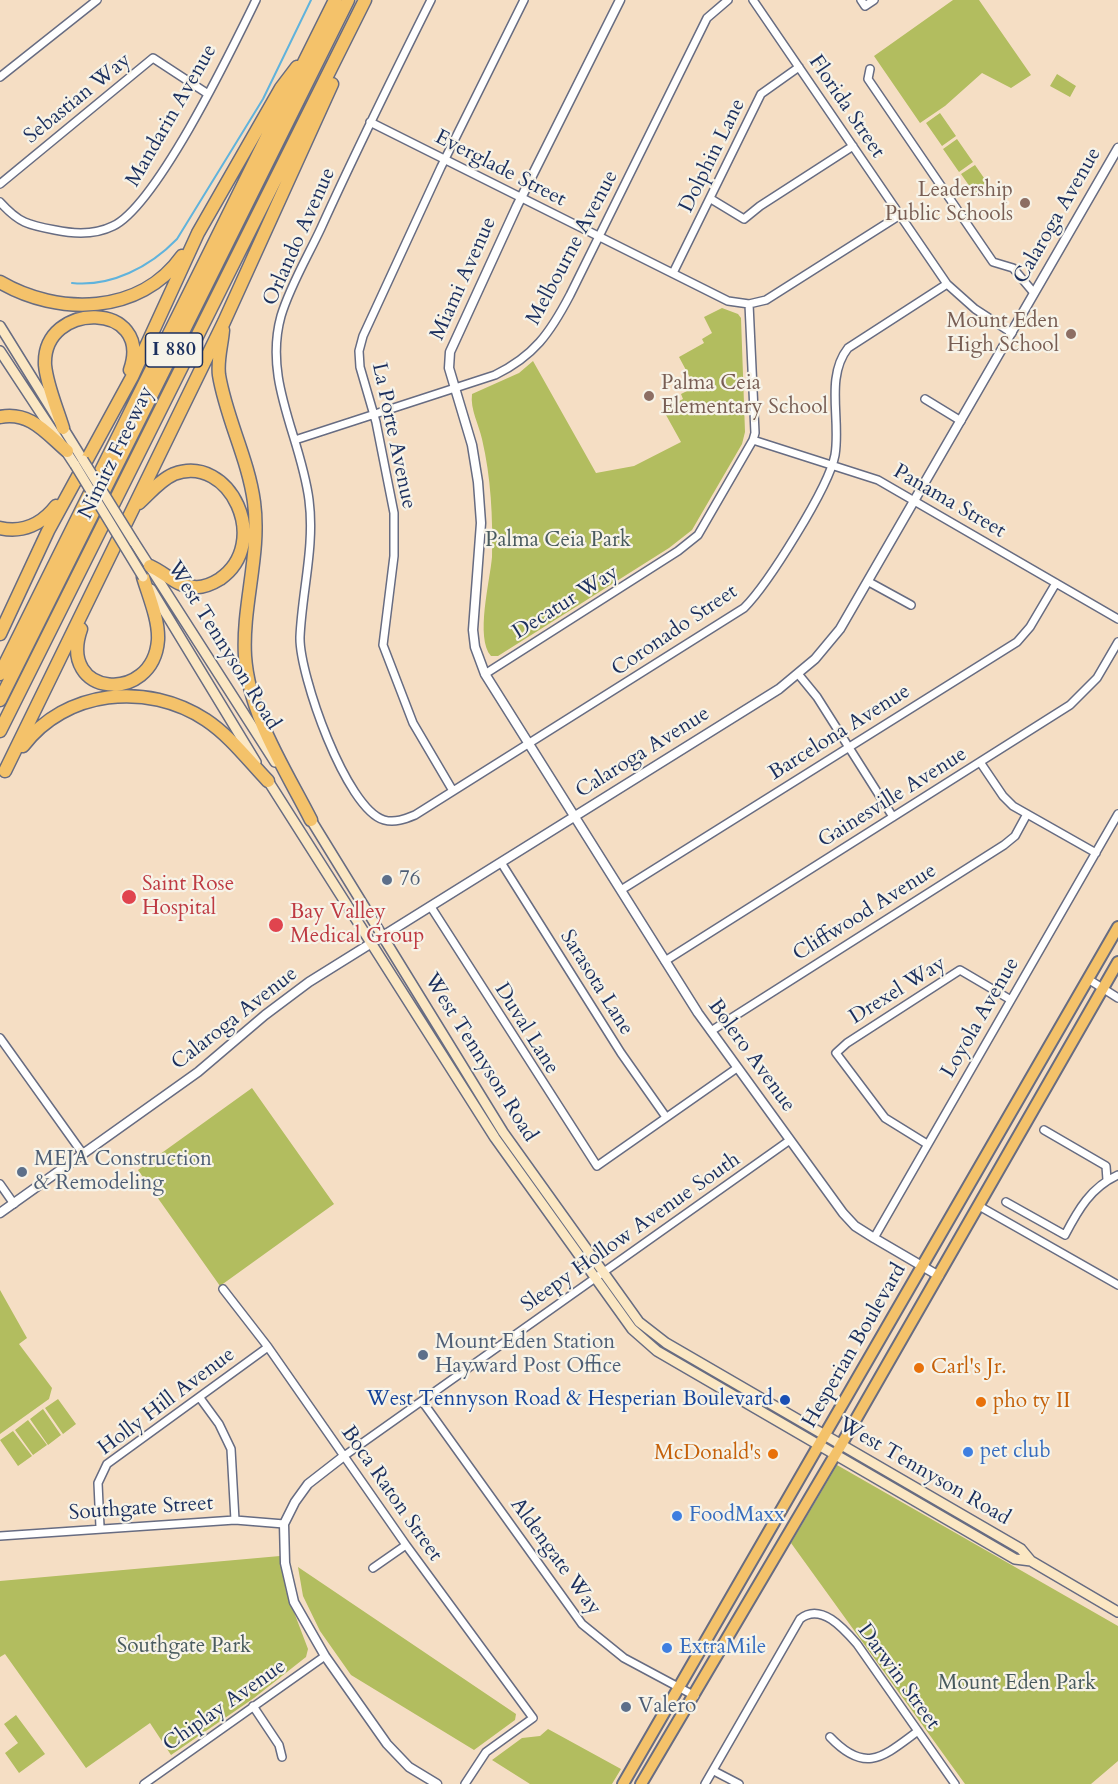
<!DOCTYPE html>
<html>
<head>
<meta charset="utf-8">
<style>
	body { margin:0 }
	canvas { display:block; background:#f5dec4 }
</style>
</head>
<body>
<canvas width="1118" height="1784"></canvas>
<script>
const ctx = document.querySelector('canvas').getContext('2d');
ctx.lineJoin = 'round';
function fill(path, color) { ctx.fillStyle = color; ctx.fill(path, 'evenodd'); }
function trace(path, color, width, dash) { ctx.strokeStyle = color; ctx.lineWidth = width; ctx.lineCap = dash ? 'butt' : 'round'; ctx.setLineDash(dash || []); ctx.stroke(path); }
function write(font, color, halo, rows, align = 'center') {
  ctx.font = font + ' Cardo,serif'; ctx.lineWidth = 4.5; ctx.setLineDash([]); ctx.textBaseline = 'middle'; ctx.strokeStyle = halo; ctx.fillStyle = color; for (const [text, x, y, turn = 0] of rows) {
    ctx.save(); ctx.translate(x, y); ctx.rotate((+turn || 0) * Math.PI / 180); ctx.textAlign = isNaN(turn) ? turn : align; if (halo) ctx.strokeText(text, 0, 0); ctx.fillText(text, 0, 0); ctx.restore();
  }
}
const green = new Path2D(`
	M953,0H979L1031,75L1011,88L982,73L945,106L920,123L874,56Z
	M1057,74L1076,86L1070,97L1050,86Z
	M940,113L956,136L942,146L926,123Z
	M957,139L973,162L959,172L943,149Z
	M975,165L991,188L977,197L961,174Z
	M722,308L738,314L741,318L745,432L742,444L692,530L669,548L498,656H491C475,638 490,581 492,557C493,518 491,477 482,439C479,425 470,409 472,394L519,373L533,361L596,473L634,466L681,442L666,415L668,407L683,399L681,394L695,387L679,357L704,343L702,339L712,333L704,317Z
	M252,1088L334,1204L220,1286L138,1170Z
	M0,1290L27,1338L19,1344L52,1388L49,1399L0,1434Z
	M58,1399L76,1424L63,1434L45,1408Z
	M43,1409L61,1435L48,1445L30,1419Z
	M28,1420L47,1445L33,1455L15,1430Z
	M13,1431L32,1456L18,1466L0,1440Z
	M837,1465L1118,1626V1761L1091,1784H965L791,1543Z
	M280,1556L286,1591L308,1649L306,1657L254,1698L171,1755L150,1723L86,1768L5,1654L0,1657V1581Z
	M298,1567L516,1714L515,1720L474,1750L351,1675L320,1631L303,1596Z
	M16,1715L45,1754L19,1773L5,1753L18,1743L4,1724Z
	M548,1729L621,1769L612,1784H530L492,1760L522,1738L540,1736Z`);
const stream = new Path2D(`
	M72,283C111,287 150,267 177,239L263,99L311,0`);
const minor = new Path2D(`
	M431,0C393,76 356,151 321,228C308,256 290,286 281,316C263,381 301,437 309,500C315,546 302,591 300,637C299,674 346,809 384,820C395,823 405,819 415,815L744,608C768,584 829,487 835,455C841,420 825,377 848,348L947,284
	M753,0L947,284L975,309L1012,333
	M861,0L865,6L874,0
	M870,69L868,79L993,262L1013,268L1034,293
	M0,77L97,0
	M370,122L728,301L749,304L766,300L900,215
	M0,184L153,58L208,94
	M711,199L744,219L760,206L853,146
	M0,202C19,223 28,225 55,230C74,234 95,235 113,226C157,205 232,49 256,0
	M673,273L761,94L799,67
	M925,399L961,421
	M295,440L495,375C534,356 550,333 570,295L707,18L728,0
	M753,440L878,480L1118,619
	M869,582L911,605
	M485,674L678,551L698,535L753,440L755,433L749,304
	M799,675L817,697L893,817
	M980,762L1003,796L1013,806L1096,853
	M453,791L413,723L383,645L394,556V513L376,422L360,367L359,351L363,336L441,167L524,0
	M502,864L621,1053L666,1117
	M621,890L1017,642L1030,627L1056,583
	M431,907L597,1166L737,1068
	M665,961L1070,705L1097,678L1118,642
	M1088,979L1118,998
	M711,1031L1004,845L1015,836L1027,814
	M0,1038L83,1154
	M1044,1130L1106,1166L1107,1180
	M927,1144L885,1118L836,1053L847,1043L960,970L1011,1000
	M0,1184L14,1204
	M1006,1202L1065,1235C1078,1210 1091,1187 1118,1175
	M979,1206L1118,1285
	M874,1238L1118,814
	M223,1289L268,1347L406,1545L533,1718L486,1752L465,1784
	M200,1398L219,1424L231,1449L235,1520
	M422,1401L582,1624L624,1658L695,1696
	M344,1456L790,1140
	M100,1527L98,1483L107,1464L268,1347
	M0,1536L235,1520L284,1524
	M373,1568L406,1545
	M253,1706L279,1745L282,1757
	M830,1737C866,1775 884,1756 918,1731
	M714,1771L739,1784
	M144,1784L325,1656
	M705,1784L800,1619C821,1602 844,1629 857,1644L955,1784`);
const tertiary = new Path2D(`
	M620,0L517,206L450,352L449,368L472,445L478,482L481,523L473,630L475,647L485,674L698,1013L843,1213L855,1226L874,1238L939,1276
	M0,1213L198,1072L265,1015L309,982L779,689L815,659L840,629L1118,148
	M344,1456L308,1484L295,1502L284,1524L285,1563L294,1602L325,1656L387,1744L409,1767L437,1784`);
const secondary = new Path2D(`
	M0,326L83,460
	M0,351L75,465
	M134,542L275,762
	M151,589L256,762
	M265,776L495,1138L632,1329L657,1351L1015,1559L1031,1561
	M308,815L503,1132L639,1322L666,1343L1021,1549L1031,1561L1118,1612`);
const primary = new Path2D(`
	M623,1784L1118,927
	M641,1784L848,1433L1118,962`);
const motorway = new Path2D(`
	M0,282C58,316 140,315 182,256
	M223,330C222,344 217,360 219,375C226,418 248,458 254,502C261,554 242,605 245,656C249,715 285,769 311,820
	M0,417C30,411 46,433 67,451
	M63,428C57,408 47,386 45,365C42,300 154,301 130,370
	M139,503C149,494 160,480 174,474C230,453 272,543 220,579C212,584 204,588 194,587C175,586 166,573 150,566
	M0,528C23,533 42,524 56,506
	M81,629C57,697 153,705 158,640C159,620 149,597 143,577
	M0,634L48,531L132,377L198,233L281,88L297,67
	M0,674L335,0
	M0,700L348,0
	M0,731L365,0
	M23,746C65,690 147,681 206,720C230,736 248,760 268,781
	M5,771L224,322L332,84`);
const secondaryBridge = new Path2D(`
	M83,460L134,542
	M75,465L143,577`);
const markers = [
	[1025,203,6,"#8d6e63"],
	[1071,334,6,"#8d6e63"],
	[649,396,6,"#8d6e63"],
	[387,880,6,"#5c6f8a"],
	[129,897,8,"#e0444e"],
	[276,925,8,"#e0444e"],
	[22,1172,6,"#5c6f8a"],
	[423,1355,6,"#5c6f8a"],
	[919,1368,6,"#e8710a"],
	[785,1400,6,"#1a4fb4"],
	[981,1402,6,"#e8710a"],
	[968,1452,6,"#3f7fe0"],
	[773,1454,6,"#e8710a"],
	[677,1516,6,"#3f7fe0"],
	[667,1648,6,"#3f7fe0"],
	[626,1707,6,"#5c6f8a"]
];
const shields = [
	[174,350,57]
];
const shieldNames = [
	["I 880",174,350]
];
const streetNames = [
	["Sebastian Way",78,99,-39],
	["Florida Street",846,107,56],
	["Mandarin Avenue",172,116,-60],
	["Dolphin Lane",713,156,-64],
	["Everglade Street",500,169,27],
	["Calaroga Avenue",1058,216,-60],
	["Orlando Avenue",300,237,-66],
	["Melbourne Avenue",573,248,-62],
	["Miami Avenue",464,279,-66],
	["La Porte Avenue",393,436,78],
	["Nimitz Freeway",117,453,-64],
	["Panama Street",949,502,30],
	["Decatur Way",566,603,-32],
	["Coronado Street",675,631,-34],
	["West Tennyson Road",223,646,58],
	["Barcelona Avenue",840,733,-32],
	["Calaroga Avenue",643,753,-32],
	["Gainesville Avenue",893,798,-32],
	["Cliffwood Avenue",865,913,-32],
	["Sarasota Lane",596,983,58],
	["Drexel Way",898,991,-32],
	["Loyola Avenue",981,1018,-60],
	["Calaroga Avenue",235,1019,-38],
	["Duval Lane",526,1029,58],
	["Bolero Avenue",751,1056,54],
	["West Tennyson Road",480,1058,58],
	["Sleepy Hollow Avenue South",631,1233,-35],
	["Hesperian Boulevard",855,1346,-60],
	["Holly Hill Avenue",167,1402,-37],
	["West Tennyson Road",924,1472,30],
	["Boca Raton Street",391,1494,55],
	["Southgate Street",141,1509,-4],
	["Aldengate Way",555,1557,54],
	["Darwin Street",898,1677,54],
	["Chiplay Avenue",225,1706,-35]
];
const educationNames = [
	["Leadership",1013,191],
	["Public Schools",1013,215],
	["Mount Eden",1059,322],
	["High School",1059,346],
	["Palma Ceia",661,384,"left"],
	["Elementary School",661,408,"left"]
];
const parkNames = [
	["Palma Ceia Park",558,541],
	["Southgate Park",184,1647],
	["Mount Eden Park",1017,1684]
];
const serviceNames = [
	["76",399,880],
	["MEJA Construction",34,1160],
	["& Remodeling",34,1184],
	["Mount Eden Station",435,1343],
	["Hayward Post Office",435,1367],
	["Valero",638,1707]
];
const healthNames = [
	["Saint Rose",142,885],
	["Hospital",142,909],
	["Bay Valley",290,913],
	["Medical Group",290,937]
];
const foodNames = [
	["Carl's Jr.",931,1368],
	["pho ty II",993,1402],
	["McDonald's",761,1454,"right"]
];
const transitNames = [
	["West Tennyson Road & Hesperian Boulevard",773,1400]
];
const shopNames = [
	["pet club",980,1452],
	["FoodMaxx",689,1516],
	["ExtraMile",679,1648]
];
fill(green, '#b2bd5f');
trace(stream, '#60b3dc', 2);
trace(minor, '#676c82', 10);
trace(tertiary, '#676c82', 11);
trace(secondary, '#676c82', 12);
trace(primary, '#676c82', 14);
trace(motorway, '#676c82', 15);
trace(minor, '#fff', 7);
trace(tertiary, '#fff', 8);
trace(secondary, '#fbe7c3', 9);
trace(primary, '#f4c26a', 10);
trace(motorway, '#f4c26a', 12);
trace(secondaryBridge, '#676c82', 12, []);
trace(secondaryBridge, '#fbe7c3', 9);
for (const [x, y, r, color] of markers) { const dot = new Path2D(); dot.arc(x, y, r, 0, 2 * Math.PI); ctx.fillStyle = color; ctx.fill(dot); trace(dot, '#f7f3e8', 2); }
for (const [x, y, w] of shields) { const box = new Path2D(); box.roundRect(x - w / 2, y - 17, w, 34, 4.5); ctx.fillStyle = '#f7f3e8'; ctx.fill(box); trace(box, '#1b2f5e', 1.5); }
write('bold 20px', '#1b2f5e', null, shieldNames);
write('21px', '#1b2f5e', '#f7f3e8', streetNames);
write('21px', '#785e54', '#f7f3e8', educationNames, 'right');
write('21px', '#485a5e', '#f7f3e8', parkNames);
write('21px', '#4e5e75', '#f7f3e8', serviceNames, 'left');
write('21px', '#be3a42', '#f7f3e8', healthNames, 'left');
write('21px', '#c56008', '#f7f3e8', foodNames, 'left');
write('21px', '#164399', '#f7f3e8', transitNames, 'right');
write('21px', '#366cbe', '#f7f3e8', shopNames, 'left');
</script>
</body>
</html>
